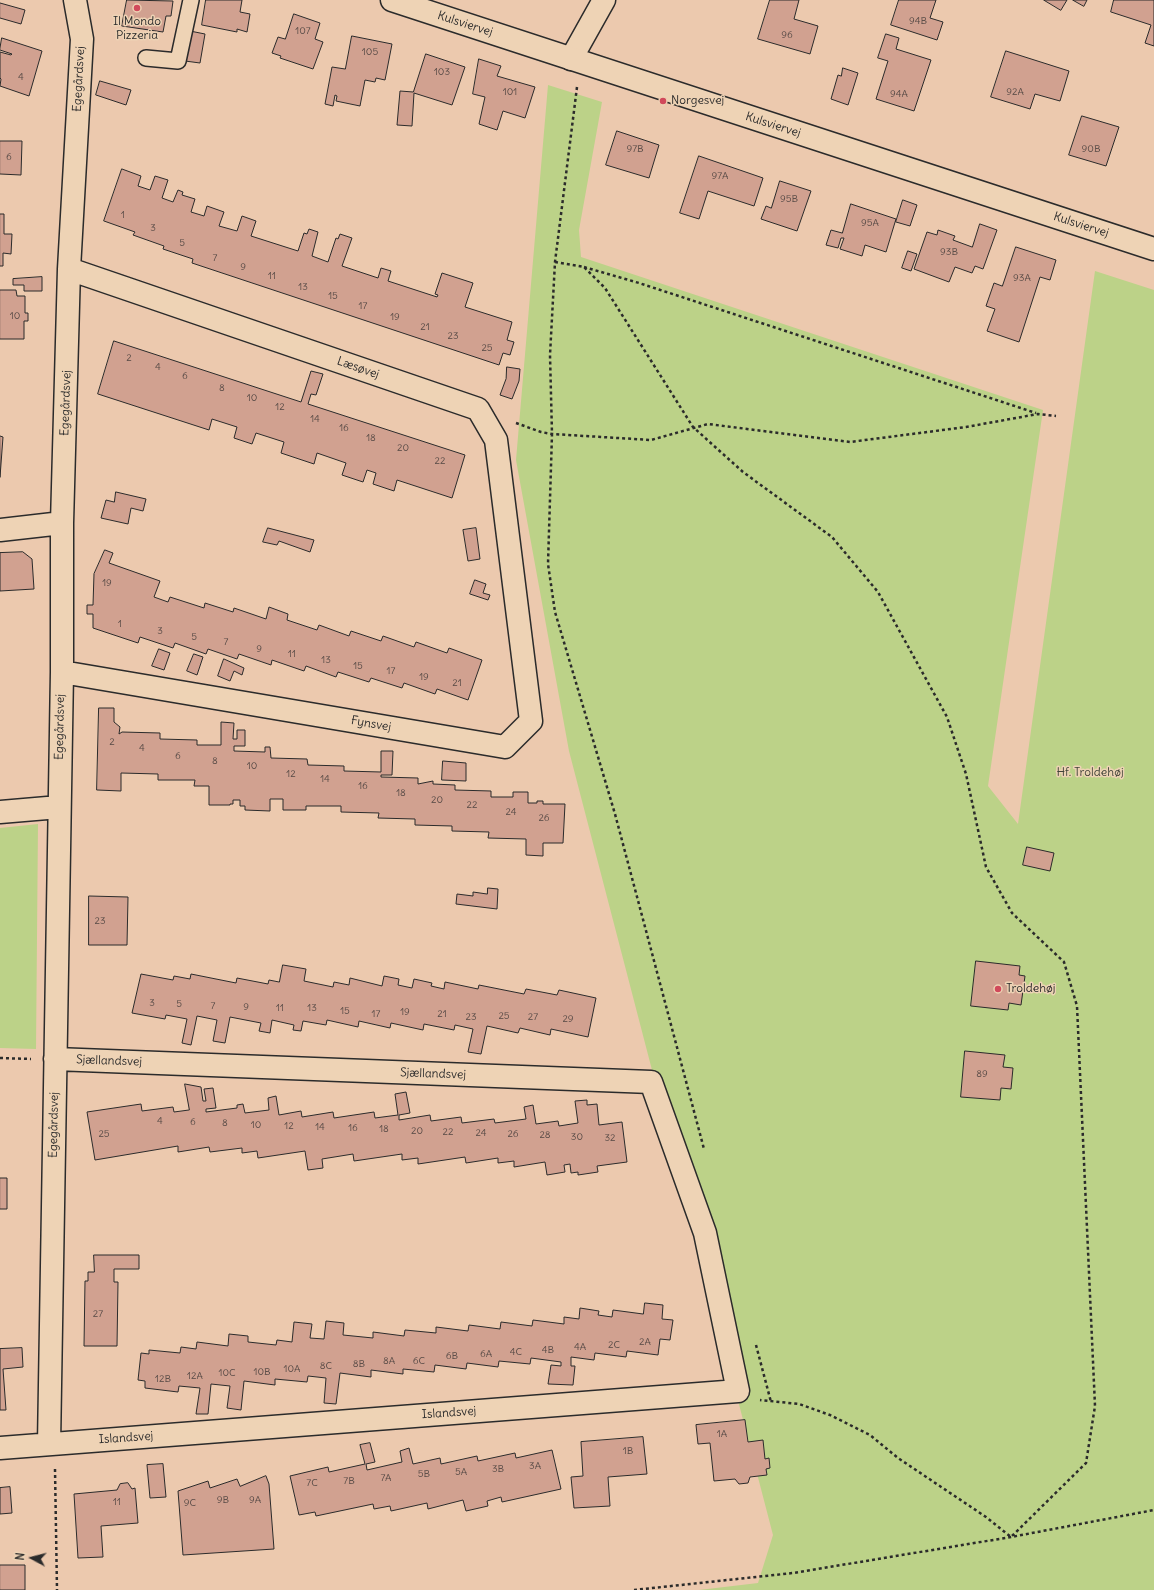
<!DOCTYPE html>
<html>
<head>
<meta charset="utf-8">
<style>
	body { margin:0 }
	#map { position:relative; width:1154px; height:1590px; overflow:hidden; background:#ecc9ae; font-family:Delius,sans-serif }
	canvas { display:block }
	.north { position:absolute; left:12px; top:1538px; width:40px; height:40px; -webkit-text-stroke:3px #eed3b5; paint-order:stroke; rotate:277deg; font-size:11px; font-weight:700; line-height:16px; text-align:center; color:#2b2b2b }
	.north::after { content:''; display:block; margin:auto; width:14px; height:18px; background:#2b2b2b; clip-path:polygon(50% 0,100% 100%,50% 72%,0 100%) }
</style>
</head>
<body>
<div id="map">
<canvas width="1154" height="1590"></canvas>
<div class="north">N</div>
</div>
<script>
const ctx = document.querySelector('canvas').getContext('2d');
ctx.lineJoin = 'round';
function fill(path, color) { ctx.fillStyle = color; ctx.fill(path, 'evenodd'); }
function trace(path, color, width, dash) { ctx.strokeStyle = color; ctx.lineWidth = width; ctx.lineCap = dash ? 'butt' : 'round'; ctx.setLineDash(dash || []); ctx.stroke(path); }
function write(font, color, halo, rows, align = 'center') {
  ctx.font = font + ' Delius,sans-serif'; ctx.lineWidth = 3; ctx.setLineDash([]); ctx.textBaseline = 'middle'; ctx.strokeStyle = halo; ctx.fillStyle = color; for (const [text, x, y, turn = 0] of rows) {
    ctx.save(); ctx.translate(x, y); ctx.rotate((+turn || 0) * Math.PI / 180); ctx.textAlign = isNaN(turn) ? turn : align; if (halo) ctx.strokeText(text, 0, 0); ctx.fillText(text, 0, 0); ctx.restore();
  }
}
const green = new Path2D(`
	M548,85L602,102L579,230L581,257L1043,410L988,786L1018,824L1095,271L1154,290V1590H699L758,1583L773,1535L569,751L516,460Z
	M38,824L36,1049L0,1048V828Z`);
const building = new Path2D(`
	M127,0L173,1L171,16H166L163,32L122,26Z
	M206,0H242L240,12L250,14L247,32L237,29V32L202,25Z
	M770,0H799L794,19L818,26L810,54L758,39Z
	M899,0H936L930,18L943,22L937,40L891,25Z
	M1044,0H1067L1061,10Z
	M1073,0H1087L1084,6Z
	M1114,0H1154V46L1145,43L1151,25L1111,12Z
	M0,3L25,10L21,24L0,18Z
	M294,14L320,23L315,39L323,42L313,69L280,58L281,56L272,53L278,37L285,39Z
	M190,31L205,34L200,63L185,61Z
	M886,34L899,38L896,49L931,60L914,111L876,99L888,61L878,58Z
	M352,36L392,44L385,80L376,78L375,82L365,80L360,106L336,101L337,96L335,95L333,106L325,104L332,67L345,69Z
	M2,38L42,51L29,96L0,86L1,79L0,78V52L11,55L12,54L0,50Z
	M1006,51L1069,71L1060,101L1035,94L1030,109L991,97Z
	M426,54L465,67L452,105L414,93L412,126L397,125L400,91L413,92Z
	M479,59L501,66L497,76L535,87L525,118L503,111L497,130L479,124L485,97L473,94Z
	M843,68L858,73L848,105L831,99L838,75L841,76Z
	M100,81L131,90L126,105L96,95Z
	M1082,116L1119,127L1106,166L1069,155Z
	M617,131L659,145L649,178L606,165Z
	M0,141H22L21,175L0,174Z
	M699,156L763,178L754,206L708,191L699,219L680,213Z
	M122,169L141,176L138,186L150,190L155,176L168,180L162,198L173,202L178,190L183,192L182,195L195,199L191,212L204,216L207,206L224,212L219,226L237,231L242,216L256,221L251,236L298,251L304,233L307,234L309,229L318,232L312,256L328,262L336,238L338,239L340,234L352,238L342,266L378,278L381,268L391,271L388,281L437,297L438,295L435,294L442,273L473,283L465,307L512,322L507,340L514,342L510,355L503,353L499,365L192,263L193,259L163,249L164,246L133,235L135,232L104,221Z
	M780,181L811,191L797,231L761,219L766,206L771,208Z
	M903,200L917,205L910,226L896,222Z
	M851,204L896,219L886,252L865,245L862,256L840,249L844,238H841L838,248L826,245L831,230L842,233Z
	M0,214H4V234H12L11,254L3,253V266H0Z
	M980,224L997,230L983,269L975,266L972,273L955,267L949,282L914,269L927,232L937,235L938,230L955,236L953,240L972,247Z
	M1016,247L1056,260L1050,280L1040,277L1019,342L987,331L995,309L986,306L994,283L1002,286Z
	M908,251L917,254L911,271L902,268Z
	M42,277V291H24V285H13V279Z
	M0,290H16L17,296H25V313H28V321H24V339H0Z
	M114,341L301,402L311,371L323,374L316,395L311,394L308,404L465,455L452,498L397,480L394,491L373,484L376,473L367,470L363,482L342,475L346,463L317,453L314,464L281,453L284,442L256,433L252,444L234,438L237,427L212,419L209,430L98,394Z
	M507,367L520,369L519,381L512,399L500,395L506,379Z
	M0,436L3,437L0,477Z
	M116,492L146,499L143,511L131,508L128,524L101,518L106,500L114,502Z
	M268,528L314,540L310,552L279,541L277,545L263,542Z
	M476,528L480,559L468,561L463,530Z
	M105,550L113,553L109,563L160,581L154,597L168,602L170,597L204,608L205,603L233,612L234,608L266,619L269,607L288,614L287,620L317,630L319,625L349,636L351,631L381,641L383,636L414,647L416,642L447,653L449,648L482,660L468,700L437,689L435,694L404,683L402,688L371,678L369,682L338,672L336,677L306,666L304,671L272,660L271,665L239,654L237,659L208,649L206,654L175,643L173,648L140,637L138,643L93,628V614H87V605H93L94,574Z
	M23,552L32,559L34,589L0,591V553Z
	M475,580L486,584L483,593L490,595L488,600L470,594Z
	M159,649L170,653L164,670L152,666Z
	M194,654L203,657L197,675L187,671Z
	M224,659L244,668L242,675L234,671L230,681L218,676Z
	M99,708H114V722L120,727L119,734L122,732L160,733V739L197,740V745H221V722L234,723L233,739H237V730H245V746H234V751L265,752V747H270L271,758L307,759L308,765L344,766V771L381,772V751H393L392,775H381V777L418,778V784L433,781V784L455,785V790L491,791V797H513V792H528V803H537V801H543V804H565L563,843H543V856L526,855V839L488,838L489,832L452,831V826L415,825V819L378,818L379,813L341,812V806H306V810H283V799H270V811L245,810V806H240V800H233V804H230V805H209V786H194L195,780H158V774L121,773V791L97,790Z
	M443,761L466,763V781L442,780Z
	M1027,847L1054,853L1050,871L1023,865Z
	M488,888L498,889L497,909L456,904L457,894L473,896V892L487,894Z
	M89,896L128,897L127,945H89Z
	M976,961L1020,966L1019,975L1025,976L1021,1005L1009,1003L1008,1010L971,1006Z
	M283,965L306,969L304,981L333,987L334,982L349,985L350,978L382,986L384,976L399,979L398,985L412,988L414,979L432,983L431,986L444,989L445,982L478,989L479,985L524,994L526,989L557,995L559,990L596,998L588,1037L551,1029L550,1035L520,1028L518,1033L487,1026L481,1054L468,1052L473,1029L455,1025L454,1030L424,1024L423,1030L391,1023L390,1028L359,1021L358,1027L327,1020L326,1025L303,1021L301,1031L293,1030L294,1025L272,1020L270,1033L259,1031L261,1023L230,1017L225,1043L213,1041L217,1020L197,1016L191,1045L182,1043L187,1019L166,1015L165,1019L132,1013L141,974L173,980L174,976L190,979L191,974L236,983L237,978L268,984L269,980L279,982Z
	M965,1051L1005,1055L1003,1067L1013,1068L1011,1089L1001,1088L1000,1100L961,1097Z
	M185,1084L201,1087L203,1101H206L204,1089L213,1088L216,1108L206,1109V1112L237,1108V1105L243,1104L245,1113L269,1110L268,1098L276,1096L279,1115L301,1111L302,1117L333,1112L334,1118L374,1112L375,1118L398,1115L395,1094L406,1092L410,1113L399,1115V1120L430,1115L431,1121L461,1117L462,1123L494,1119L495,1123L526,1119L524,1107L533,1105L536,1124L558,1121L559,1126L578,1123L575,1101L587,1100V1105L597,1104L599,1125L622,1122L627,1162L597,1166L598,1172L578,1175V1172L571,1173L570,1164L564,1165L565,1172L547,1175L545,1162L514,1167V1161L498,1163V1158L466,1163L465,1157L418,1164V1158L402,1160V1154L354,1161L353,1154L322,1159L323,1168L308,1170L305,1151L258,1158L257,1151L242,1153V1148L210,1152L209,1147L178,1152V1146L95,1160L87,1112L141,1104L142,1111L173,1107L174,1112L189,1110Z
	M0,1178H7V1209H0Z
	M94,1255H139V1269H114V1282H118L117,1346H84L85,1281H88V1272H94Z
	M645,1303L663,1305L662,1319L673,1320L670,1340L660,1339L658,1355L627,1351L626,1357L595,1353L594,1360L571,1357V1366H575L573,1385L548,1384L551,1365L561,1366V1362L531,1358L530,1364L499,1361L498,1367L467,1363L466,1369L435,1365L434,1372L403,1369V1374L371,1370V1377L340,1373L336,1404L324,1403L326,1378L308,1376L307,1382L275,1379V1385L244,1381L241,1410L227,1408L230,1386L211,1384L208,1414H196L200,1388L179,1386L178,1392L145,1388V1381L138,1380L141,1353L149,1354V1350L180,1353L181,1347L196,1349L197,1342L228,1346L229,1334L248,1336V1342L276,1345L277,1340L292,1342L294,1322L312,1324L310,1338L324,1339L326,1321L344,1323L343,1335L373,1338V1332L404,1336L405,1330L436,1333V1327L468,1331L469,1325L500,1329L501,1322L532,1326L533,1320L564,1324V1317L579,1319L580,1308L599,1311L598,1315L612,1317L613,1310L643,1314Z
	M22,1348L23,1367L3,1369L6,1410H0V1349Z
	M745,1420L748,1442L763,1440L765,1459L769,1458L770,1468L766,1469L767,1475L750,1477L748,1483L739,1484L735,1479L714,1481L710,1443L698,1444L696,1425Z
	M643,1437L647,1474L608,1477L610,1506L574,1508L571,1477L583,1476L581,1442Z
	M370,1443L375,1462L366,1464L367,1470L402,1462L400,1451L409,1448L413,1464L440,1458L441,1464L477,1456L478,1461L515,1453L516,1458L552,1450L561,1489L502,1502L501,1497L487,1501L488,1506L466,1511L463,1500L428,1509L427,1503L391,1511L390,1506L374,1509L373,1504L316,1516L315,1512L299,1515L290,1476L328,1467L329,1472L365,1464L360,1445Z
	M163,1464L166,1497L150,1498L147,1465Z
	M266,1476L269,1484L274,1549L183,1555L178,1491L208,1481L210,1488L237,1479L240,1486Z
	M128,1483L132,1489L135,1488L138,1523L101,1526L103,1557L78,1558L74,1494L117,1490L120,1484Z
	M10,1487L12,1513L0,1514V1488Z
	M0,1565H25V1590H0Z`);
const path = new Path2D(`
	M577,87L555,262L550,355L552,434L548,564L555,612L615,814L704,1149
	M555,262L584,267L605,288L693,427L743,472L832,537L878,592L947,717L966,774L986,867L1012,913L1064,962L1077,1006L1095,1406L1086,1463L1011,1537L986,1517L898,1458L870,1435L830,1415L799,1404L760,1400
	M584,267L639,283L1036,413
	M516,423L541,432L552,434L651,440L708,424L850,442L966,427L1038,414L1056,416
	M0,1058L31,1059
	M756,1345L771,1402
	M55,1469L57,1590
	M634,1590L793,1573L1011,1537L1154,1510`);
const lane = new Path2D(`
	M146,58L178,61L191,0`);
const street = new Path2D(`
	M571,59L604,0
	M0,530L62,523
	M62,672L505,747L531,721L496,440L478,409L69,269
	M0,812L59,807
	M49,1444L62,672V523L69,269L82,39L75,0
	M0,1448L738,1391L705,1233L651,1082L55,1059`);
const secondary = new Path2D(`
	M392,0L1154,249`);
const markers = [
	[137,8,4,"#d1495b"],
	[663,101,4,"#d1495b"],
	[998,989,4,"#d1495b"]
];
const numberNames = [
	["94B",918,21],
	["107",303,31],
	["96",787,35],
	["105",370,52],
	["103",442,72],
	["4",21,77],
	["101",510,92],
	["92A",1015,92],
	["94A",899,94],
	["97B",635,149],
	["90B",1091,149],
	["6",9,157],
	["97A",720,176],
	["95B",789,199],
	["1",123,215],
	["95A",870,223],
	["3",153,228],
	["5",182,243],
	["93B",949,252],
	["7",215,258],
	["9",243,267],
	["11",272,276],
	["93A",1022,278],
	["13",303,287],
	["15",333,296],
	["17",363,306],
	["10",15,316],
	["19",395,317],
	["21",425,327],
	["23",453,336],
	["25",487,348],
	["2",129,358],
	["4",158,367],
	["6",185,376],
	["8",222,388],
	["10",252,398],
	["12",280,407],
	["14",315,419],
	["16",344,428],
	["18",371,438],
	["20",403,448],
	["22",440,461],
	["19",107,583],
	["1",120,624],
	["3",160,631],
	["5",194,637],
	["7",226,642],
	["9",259,649],
	["11",292,654],
	["13",326,660],
	["15",358,666],
	["17",391,671],
	["19",424,677],
	["21",457,683],
	["2",112,742],
	["4",142,748],
	["6",178,756],
	["8",215,761],
	["10",252,766],
	["12",291,774],
	["14",325,779],
	["16",363,786],
	["18",401,793],
	["20",437,800],
	["22",472,805],
	["24",511,812],
	["26",544,818],
	["23",100,921],
	["3",152,1003],
	["5",179,1004],
	["7",213,1006],
	["9",246,1007],
	["11",280,1008],
	["13",312,1008],
	["15",345,1011],
	["19",405,1012],
	["17",376,1014],
	["21",442,1014],
	["25",504,1016],
	["23",471,1017],
	["27",533,1017],
	["29",568,1019],
	["89",982,1074],
	["4",160,1121],
	["6",193,1122],
	["8",225,1123],
	["10",256,1125],
	["12",289,1126],
	["14",320,1127],
	["16",353,1128],
	["18",384,1129],
	["20",417,1131],
	["22",448,1132],
	["24",481,1133],
	["25",104,1134],
	["26",513,1134],
	["28",545,1135],
	["30",577,1137],
	["32",610,1138],
	["27",98,1314],
	["2A",645,1342],
	["2C",614,1345],
	["4A",580,1347],
	["4B",548,1350],
	["4C",516,1352],
	["6A",486,1354],
	["6B",452,1356],
	["8A",389,1361],
	["6C",419,1361],
	["8B",359,1364],
	["8C",326,1366],
	["10A",292,1369],
	["10B",262,1372],
	["10C",227,1373],
	["12A",195,1376],
	["12B",163,1379],
	["1A",722,1434],
	["1B",628,1451],
	["3A",535,1466],
	["3B",498,1469],
	["5A",461,1472],
	["5B",424,1474],
	["7A",386,1478],
	["7B",349,1481],
	["7C",312,1483],
	["9B",223,1500],
	["9A",255,1500],
	["11",117,1502],
	["9C",190,1503]
];
const poiNames = [
	["Il Mondo",137,22,"center"],
	["Pizzeria",137,36,"center"],
	["Norgesvej",671,101],
	["Troldehøj",1006,989]
];
const streetNames = [
	["Kulsviervej",465,24,18],
	["Egegårdsvej",79,79,-87],
	["Kulsviervej",773,125,18],
	["Kulsviervej",1081,225,18],
	["Læsøvej",358,368,19],
	["Egegårdsvej",66,403,-88],
	["Fynsvej",371,724,10],
	["Egegårdsvej",60,727,-89],
	["Sjællandsvej",109,1061,2],
	["Sjællandsvej",433,1074,2],
	["Egegårdsvej",54,1125,-89],
	["Islandsvej",449,1413,-4],
	["Islandsvej",126,1438,-4]
];
const parkNames = [
	["Hf. Troldehøj",1090,773]
];
fill(green, '#bcd288');
fill(building, '#d1a190');
trace(building, '#2b2b2b', 1);
trace(lane, '#2b2b2b', 18);
trace(street, '#2b2b2b', 25);
trace(secondary, '#2b2b2b', 25);
trace(path, '#2b2b2b', 2.5, [3, 3]);
trace(lane, '#eed3b5', 15);
trace(street, '#eed3b5', 22);
trace(secondary, '#eed3b5', 22);
for (const [x, y, r, color] of markers) { const dot = new Path2D(); dot.arc(x, y, r, 0, 2 * Math.PI); ctx.fillStyle = color; ctx.fill(dot); trace(dot, '#eed3b5', 1.5); }
write('10px', '#544844', null, numberNames);
write('12px', '#2b2b2b', '#eed3b5', poiNames, 'left');
write('12px', '#2b2b2b', '#eed3b5', streetNames);
write('12px', '#414439', '#eed3b5', parkNames);
</script>
</body>
</html>
